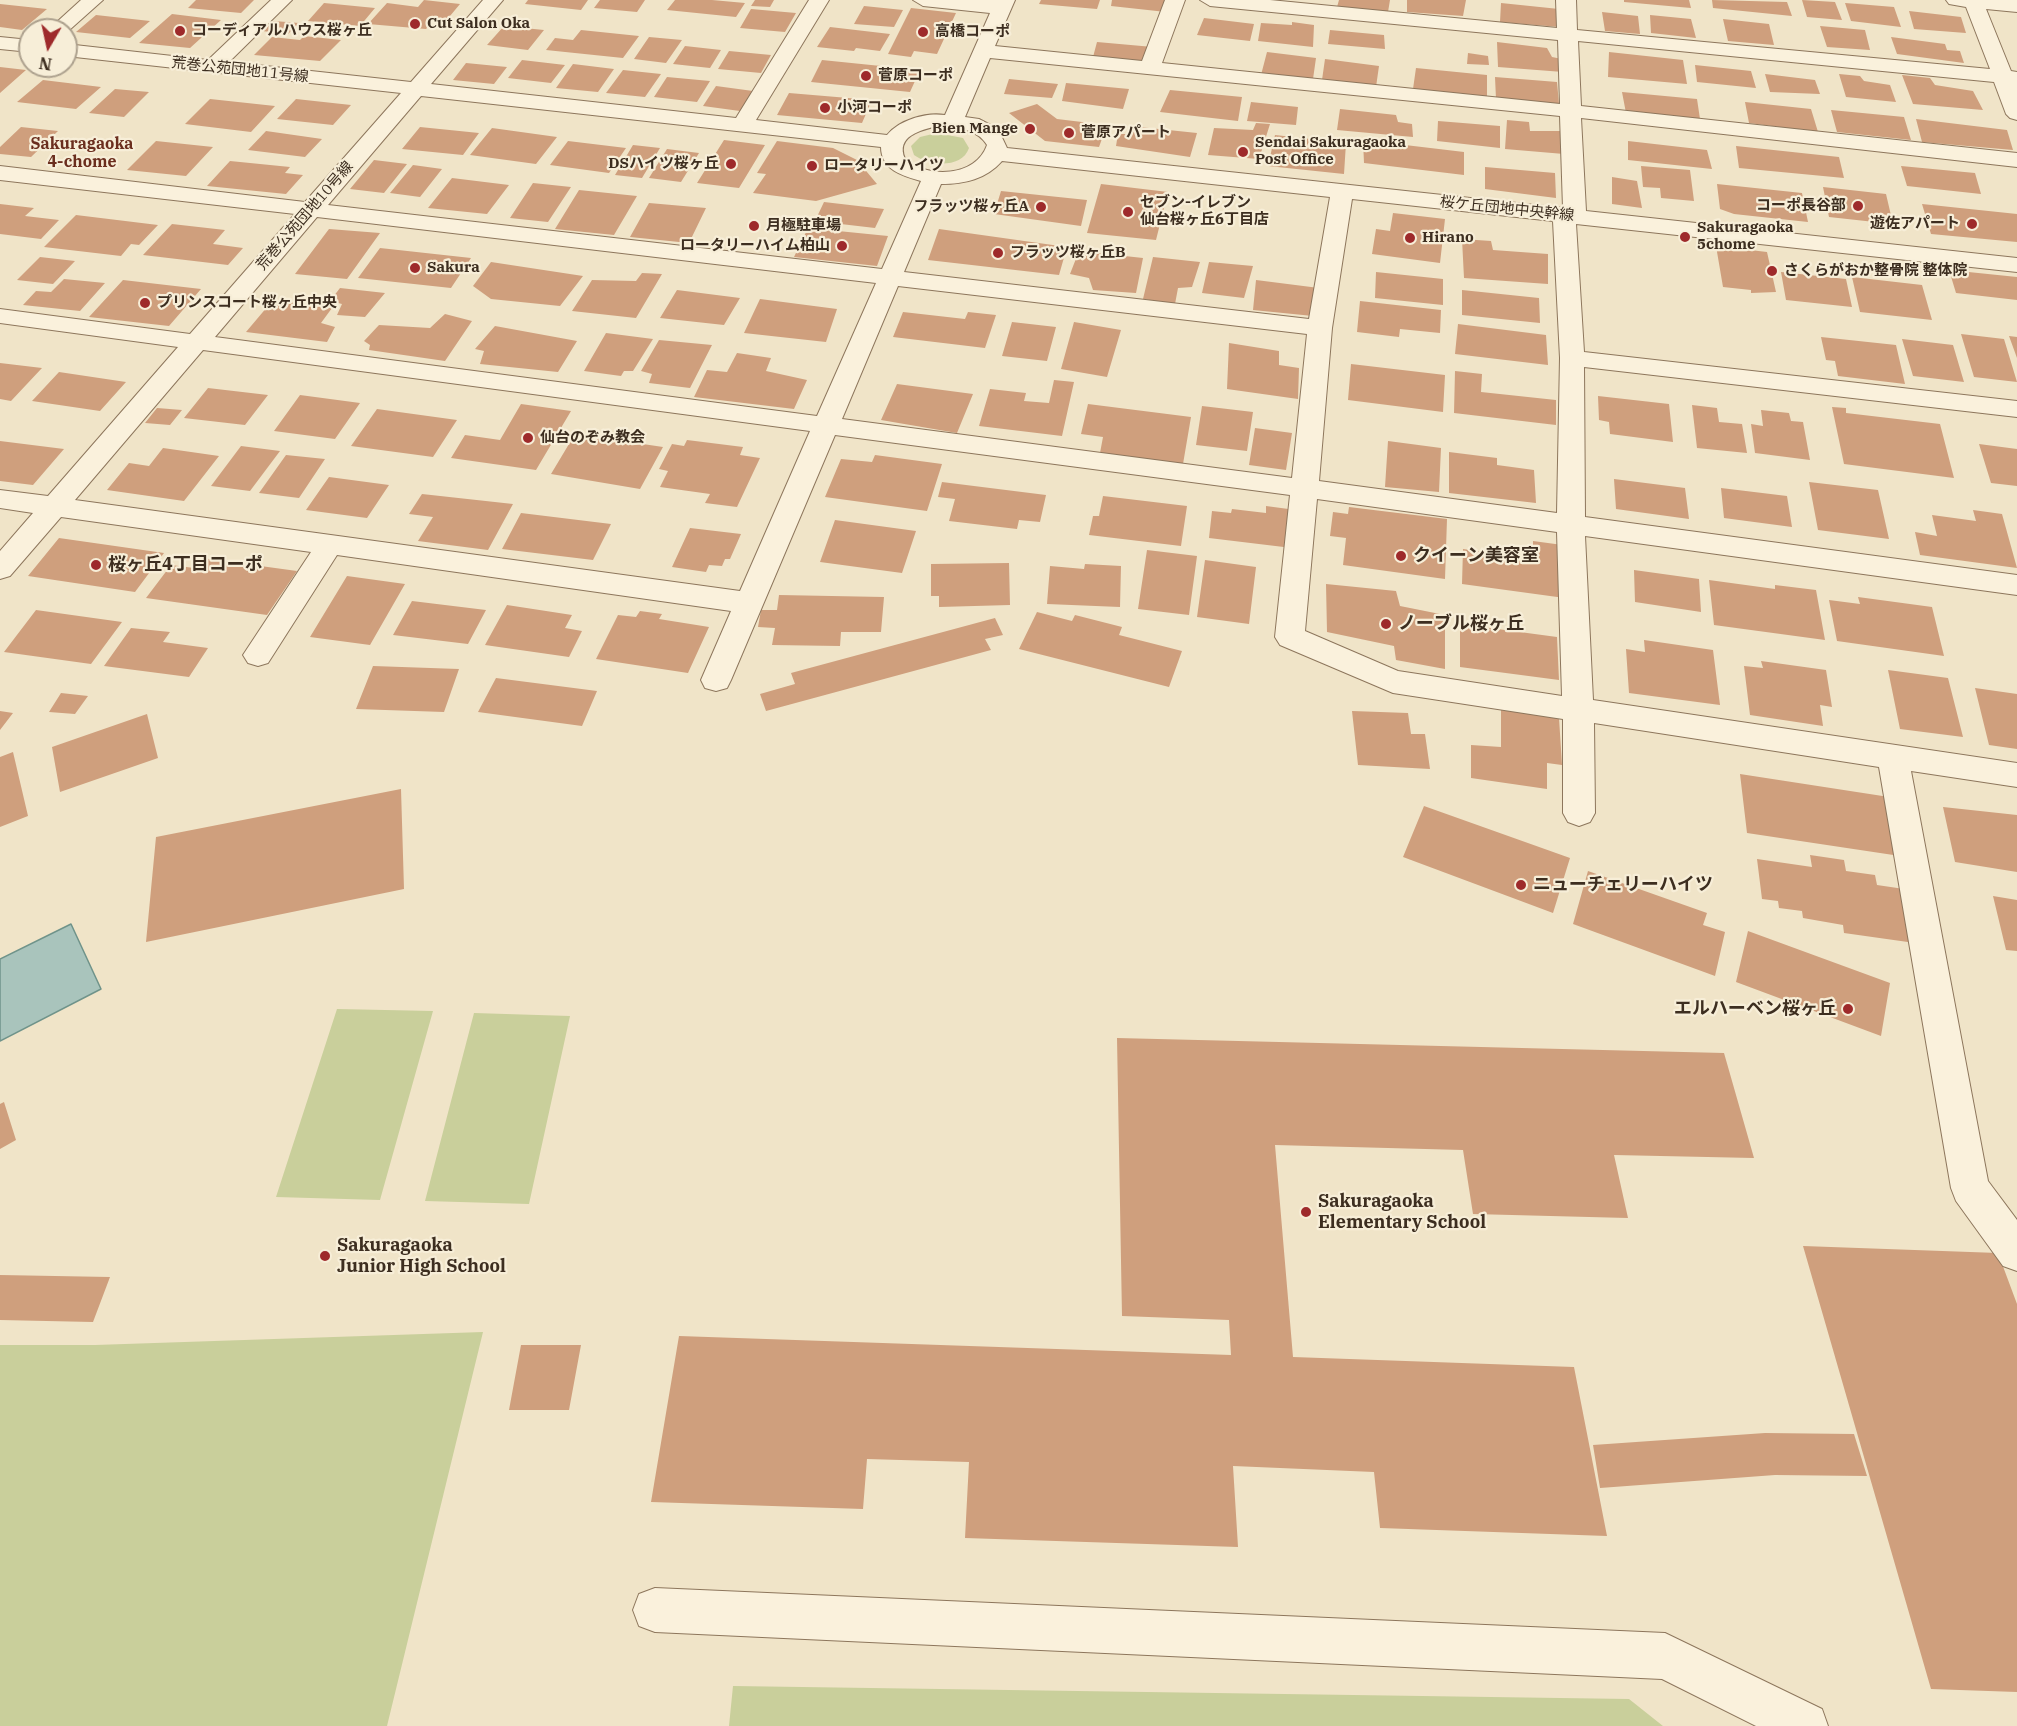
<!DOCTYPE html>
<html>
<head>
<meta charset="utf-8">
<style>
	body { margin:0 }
	#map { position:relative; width:2017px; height:1726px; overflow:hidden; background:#f0e4c8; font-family:"IBM Plex Serif",serif }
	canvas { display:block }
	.north { position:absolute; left:18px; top:18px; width:60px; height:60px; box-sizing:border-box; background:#f7eed8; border:2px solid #ada18e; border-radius:50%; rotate:189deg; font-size:16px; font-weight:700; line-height:24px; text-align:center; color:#3d2e20 }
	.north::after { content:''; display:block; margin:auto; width:21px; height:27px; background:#9e2a2b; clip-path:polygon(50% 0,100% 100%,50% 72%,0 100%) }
</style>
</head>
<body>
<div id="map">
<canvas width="2017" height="1726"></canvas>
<div class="north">N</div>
</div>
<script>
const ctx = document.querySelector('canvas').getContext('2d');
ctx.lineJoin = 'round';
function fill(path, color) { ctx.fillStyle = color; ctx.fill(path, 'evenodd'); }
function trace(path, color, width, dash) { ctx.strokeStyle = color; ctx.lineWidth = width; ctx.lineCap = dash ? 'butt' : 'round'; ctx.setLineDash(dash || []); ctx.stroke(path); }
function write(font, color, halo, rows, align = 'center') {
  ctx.font = font + ' "IBM Plex Serif","Noto Sans JP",serif'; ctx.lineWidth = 4.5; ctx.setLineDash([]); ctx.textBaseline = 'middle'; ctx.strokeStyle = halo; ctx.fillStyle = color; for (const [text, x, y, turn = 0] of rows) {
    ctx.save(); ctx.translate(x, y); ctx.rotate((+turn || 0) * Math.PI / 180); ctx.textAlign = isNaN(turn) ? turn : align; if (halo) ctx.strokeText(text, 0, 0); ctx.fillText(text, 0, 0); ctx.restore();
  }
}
const green = new Path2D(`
	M937,133L963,138L969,148C962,169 929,166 914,155L911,146L920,137Z
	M337,1009L433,1011L380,1200L276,1197Z
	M474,1013L570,1016L529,1204L425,1201Z
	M483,1332L387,1726H0V1345H95Z
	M733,1686L1629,1699L1663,1726H729Z`);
const water = new Path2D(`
	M71,924L101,989L0,1041V959Z`);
const building = new Path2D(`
	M196,0H254L241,13L188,8Z
	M424,0L460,4L445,22L434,21L426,29L368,24L387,3L418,7Z
	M528,0H588L581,10L525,4Z
	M600,0H645L637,12L594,8Z
	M675,0H712L745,3L736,17L667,10Z
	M755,0H774L770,7L751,6Z
	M1041,0H1100L1097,9L1039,4Z
	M1112,0H1170L1166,12L1111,6Z
	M1339,0H1390L1388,12L1337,7Z
	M1407,0H1466L1463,16L1407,12Z
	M1624,0H1689L1691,8L1624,2Z
	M1712,0L1787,2L1792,16L1713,8Z
	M1802,0L1835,2L1842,20L1807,17Z
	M324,3L375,8L360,26L308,21Z
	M1501,3L1559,9L1560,27L1500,22Z
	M1845,3L1894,7L1901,27L1851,21Z
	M0,4L47,9L22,30L0,27Z
	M864,6L903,10L894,27L854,24Z
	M911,8L956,13L937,54L914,51L911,57L888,54Z
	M751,9L796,13L785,32L740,28Z
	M1909,11L1961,17L1966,33L1914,29Z
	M1602,12L1638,16L1640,34L1605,31Z
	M172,14L221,20L190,48L139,43Z
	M96,15L150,21L130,38L76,32Z
	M1650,15L1691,19L1696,38L1651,33Z
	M1204,18L1254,24L1250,41L1197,35Z
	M1723,19L1769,24L1774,45L1728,41Z
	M274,21L299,23L288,34L262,31Z
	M1292,22L1314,25L1313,47L1258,41L1261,23L1292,25Z
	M504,26L544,30L528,50L487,45Z
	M1820,26L1865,30L1870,50L1827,47Z
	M830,27L890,34L880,51L856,48L854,51L817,47Z
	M581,30L639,36L623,58L546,50L555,38L573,40Z
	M1330,30L1384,35L1385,49L1328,44Z
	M304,36L341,40L320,61L254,55L272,37L300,40Z
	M649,37L682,40L666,63L634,59Z
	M1891,37L1945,44L1947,50L1960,51L1964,63L1897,54Z
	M1097,42L1153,47L1147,63L1093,57Z
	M1497,42L1547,48L1552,57L1562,59L1563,72L1498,67Z
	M685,46L721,50L710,68L673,64Z
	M729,51L771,55L761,73L718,69Z
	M1267,52L1316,58L1313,79L1261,75Z
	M1609,52L1683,60L1687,84L1608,77Z
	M1468,53L1488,56L1489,65L1467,64Z
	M1325,59L1379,66L1376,87L1322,80Z
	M522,60L565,65L551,83L508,78Z
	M822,60L920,70L910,92L811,82Z
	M466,63L507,67L494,84L453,80Z
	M573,64L614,69L598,92L556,88Z
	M1695,65L1751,71L1756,88L1697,82Z
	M0,67L26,70L0,93Z
	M1416,68L1487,75V98L1413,89Z
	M623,70L661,74L645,97L606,93Z
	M1765,74L1815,80L1820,94L1770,92Z
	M1839,74L1860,76L1864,81L1890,85L1896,102L1846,97Z
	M1902,75L1930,78L1935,85L1973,91L1983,110L1913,104Z
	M667,77L710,81L697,102L654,97Z
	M1495,77L1557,82L1559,104L1496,99Z
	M1009,79L1058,84L1052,98L1004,94Z
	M43,80L101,87L76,109L17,102Z
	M1066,83L1129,89L1123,109L1062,101Z
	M716,86L753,91L740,111L703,106Z
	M115,89L149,92L124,117L89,113Z
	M1170,90L1242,97L1238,121L1160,112Z
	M1622,92L1697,99L1700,119L1626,113Z
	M789,93L872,100L862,123L777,115Z
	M210,99L275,106L251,132L185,124Z
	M296,99L351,105L333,125L277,119Z
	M1251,102L1298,107L1296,125L1247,121Z
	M1745,102L1811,109L1818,132L1749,123Z
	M1037,104L1057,119L1107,125L1099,147L1045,141L1009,113Z
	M1340,109L1396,115L1398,122L1412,124L1413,137L1337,130Z
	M1831,110L1904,117L1911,140L1837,132Z
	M1916,119L2007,130L2013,150L1922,142Z
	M1507,120L1529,122L1530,131H1565L1564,154L1505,149Z
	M1438,121L1500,126V148L1437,141Z
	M1256,123L1270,124L1259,159L1208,155L1214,128L1253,130Z
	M1130,126L1197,133L1190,157L1116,146L1118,134H1127Z
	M21,127L58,131L31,157L0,154V147Z
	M420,127L479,133L463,155L402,149Z
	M492,128L557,137L536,164L470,155Z
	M266,131L322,139L305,157L248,150Z
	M1275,135L1346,143L1344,174L1268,166Z
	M724,140L765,145L739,188L697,183Z
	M1363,140L1464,152V175L1364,163Z
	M156,141L213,147L186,176L127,170Z
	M568,141L626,148L609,173L550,165Z
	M777,141L833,148L857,160L877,184L816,201L753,193L766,174L757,173Z
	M1628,141L1707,150L1712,169L1628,160Z
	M633,145L660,148L642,178L615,175Z
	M1736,146L1839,157L1844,178L1739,168Z
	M667,149L699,153L681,182L649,178Z
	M374,160L407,164L384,193L350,189Z
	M230,161L290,167L285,173L303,175L286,194L207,186Z
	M413,165L442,169L420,197L390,193Z
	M1641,166L1690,170L1694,201L1661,198L1660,188L1643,187Z
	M1901,166L1975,173L1981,194L1907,186Z
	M1485,167L1555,173L1556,198L1485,189Z
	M1612,177L1637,181L1642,208L1612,204Z
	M452,178L509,185L487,214L428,208Z
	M533,183L571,187L548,222L510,218Z
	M1101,184L1168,192L1156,240L1087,233Z
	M1717,184L1802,193L1808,222L1734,214L1720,209Z
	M1823,187L1886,194L1893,224L1829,217Z
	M579,190L637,196L614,235L555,229Z
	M1001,191L1087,200L1081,226L994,214Z
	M824,202L884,209L875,228L815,221Z
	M649,203L706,208L689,243L630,237Z
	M0,204L34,208L25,216L59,220L41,239L0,234Z
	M1922,204L2017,214V242L1931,234Z
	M1393,213L1445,219L1440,263L1372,254L1376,229L1390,231Z
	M76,215L158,225L139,245L131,244L121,256L44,247Z
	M172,224L225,230L213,244L243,248L228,265L143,255Z
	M808,228L888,236L877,266L794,257Z
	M329,229L380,233L347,279L295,274Z
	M939,229L1067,247L1059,275L928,260Z
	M1462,239L1491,241L1493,250L1548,254V284L1464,278Z
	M1716,246L1767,252L1776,292L1751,293V290L1723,287Z
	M380,248L471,258L451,288L358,278Z
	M1079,251L1143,258L1136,293L1093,290L1089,278L1070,274Z
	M40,257L75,261L53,284L17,280Z
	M1153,257L1200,262L1192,287L1178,288L1175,304L1143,299Z
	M491,262L583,276L560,306L491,299L473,286Z
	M1209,262L1253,266L1244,298L1202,293Z
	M1949,270L2017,277V300L1956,293Z
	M1376,272L1443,279V305L1375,298Z
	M1781,272L1846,279L1852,307L1786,300Z
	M642,273L662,274L636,318L572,311L592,280L636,281Z
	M1852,277L1922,285L1932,320L1860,312Z
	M64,279L105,283L80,311L23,305L36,291L51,292Z
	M123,280L201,289L169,326L89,317Z
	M1256,280L1319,288L1313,316L1253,310Z
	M340,288L385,293L365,317L337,315L342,304L330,301Z
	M677,290L740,298L724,325L660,318Z
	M1462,290L1539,298L1540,323L1462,315Z
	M760,299L837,309L826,342L744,333Z
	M273,300L332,308L321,323L335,327L327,342L246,332Z
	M1360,301L1441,310L1440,333L1400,329L1399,337L1357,332Z
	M903,312L965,319L968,312L996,315L985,348L893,337Z
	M445,314L472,321L445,361L369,350L370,345L364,341L379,325L430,328Z
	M1012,322L1056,327L1047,361L1002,356Z
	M1074,322L1121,330L1107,377L1061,369Z
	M1458,324L1546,335L1548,365L1455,354Z
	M495,326L577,341L558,372L480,364L484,351L475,349Z
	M606,333L653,339L633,371H624L621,376L584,371Z
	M1961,334L2004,339L2017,382L1974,377Z
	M2009,336L2017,337V358Z
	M1821,337L1896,345L1905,384L1838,376L1835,361L1826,360Z
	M1902,339L1953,345L1964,382L1913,376Z
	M659,340L712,345L690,388L649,383L652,374L641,371Z
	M1229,343L1279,351V365L1299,368L1298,399L1227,389Z
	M737,353L771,358L766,371L807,380L794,409L694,397L707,370L727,372Z
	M0,363L42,368L11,401L0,399Z
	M1351,364L1445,375L1443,412L1348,400Z
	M1455,371L1482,374L1481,392L1556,400V425L1454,413Z
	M59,372L126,382L100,411L32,401Z
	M1054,380L1074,382L1062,436L979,426L990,389L1026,393L1024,401L1049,403Z
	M897,384L973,394L957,433L881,420Z
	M208,388L268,395L245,425L184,418Z
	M300,395L360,403L335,439L274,431Z
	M1598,396L1669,404L1673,442L1610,434L1609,422L1599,420Z
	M521,404L571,411L536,470L451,458L465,435L500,440Z
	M1088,404L1191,417L1183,464L1100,453L1103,437L1081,434Z
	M1692,405L1717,408L1719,422L1742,424L1747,453L1697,448Z
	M1202,406L1253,412L1247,451L1196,445Z
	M1832,407L1846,408V413L1940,424L1954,478L1844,464Z
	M157,408L182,410L170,425L145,423Z
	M377,409L457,420L433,457L351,446Z
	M1761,410L1789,413L1791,421L1803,422L1810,460L1755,453L1751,424L1763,426Z
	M1255,428L1292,433L1286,470L1249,465Z
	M575,434L663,447L640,489L551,474Z
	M687,440L743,447L740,455L760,458L737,507L705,503L710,494L660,487L668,471L659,469L672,444L684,446Z
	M0,441L64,449L33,485L0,481Z
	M1388,441L1441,448L1439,492L1385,487Z
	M1979,444L2017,449V486L1991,483Z
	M241,446L280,451L250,491L211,486Z
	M163,448L219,456L184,501L107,490L129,463L149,466Z
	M1449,452L1497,458V465L1534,470L1536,503L1449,493Z
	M286,455L325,459L299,498L259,493Z
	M875,455L942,464L927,511L825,497L841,459L872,462Z
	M329,477L389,485L367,518L306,510Z
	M1614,479L1685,488L1689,519L1616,509Z
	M942,482L1046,495L1040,522L1019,520L1017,529L949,521L955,499L938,497Z
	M1809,482L1878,490L1889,539L1818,530Z
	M1721,488L1787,496L1792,527L1724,518Z
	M422,494L513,504L488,550L418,541L433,517L409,514Z
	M1103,496L1187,506L1181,546L1089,535L1093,516H1099Z
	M1266,506L1296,510L1292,548L1209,538L1212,511L1231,513L1232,509L1266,513Z
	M1349,507L1447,519L1445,579L1343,565L1346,538L1330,536L1333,512L1348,514Z
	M1973,510L2002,514L2017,568L1920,555L1915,532L1937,536L1932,515L1976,521Z
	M521,513L611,524L593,560L502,549Z
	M835,520L916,531L902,573L820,562Z
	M690,528L741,534L730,559H725L722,566L709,565L706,572L672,567Z
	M59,538L164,553L135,592L28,576Z
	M1533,541L1570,546L1572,599L1462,584L1463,549L1533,559Z
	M1147,550L1197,556L1189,615L1138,609Z
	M202,558L297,571L267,615L146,598L171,565L194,568Z
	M1205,560L1256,567L1249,624L1197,617Z
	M1009,563L1010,605L939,607V596H931V564Z
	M1085,564L1121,566L1120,607L1047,604L1050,566L1084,569Z
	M1634,570L1699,579L1701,612L1635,602Z
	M347,576L405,584L370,645L310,637Z
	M1709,580L1775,589V585L1816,590L1825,640L1714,625Z
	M1326,584L1396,591L1400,606L1445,615V669L1396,660L1394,646L1327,632Z
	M779,595L884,597L881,632H841L840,646L772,645L775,628L758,627L761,610H777Z
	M1858,597L1932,607L1944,656L1837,641L1829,600L1860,604Z
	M412,601L486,610L468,644L393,635Z
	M507,605L572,615L565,628L582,631L569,657L485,645Z
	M36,610L122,622L91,664L4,652Z
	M640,611L662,614L659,619L709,627L688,673L596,659L618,615L636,617Z
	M1037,612L1072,621L1075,615L1122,627L1119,635L1182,651L1169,687L1019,649Z
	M995,618L1003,635L985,639L991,650L766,711L760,694L795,684L791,673Z
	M1460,624L1557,637L1559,680L1460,667Z
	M131,628L170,632L163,642L208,648L189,677L104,666Z
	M1644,640L1713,650L1720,705L1629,693L1626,649L1645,652Z
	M1761,661L1826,670L1832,707L1820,705L1823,726L1750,715L1744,666L1763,668Z
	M373,666L459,669L444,712L356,709Z
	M1888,670L1948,678L1963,737L1900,729Z
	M496,678L597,691L582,726L478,712Z
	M1975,688L2017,694V749L1989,745Z
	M61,693L88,696L75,714L49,712Z
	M1501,710L1559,718L1562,765L1547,763V789L1471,778V745L1501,747Z
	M0,711L13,713L0,730Z
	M1352,711L1408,713L1411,734H1425L1430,769L1358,765Z
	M147,714L158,758L60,792L52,747Z
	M13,752L28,816L0,827V757Z
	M1740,774L1889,797L1900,856L1747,833Z
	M401,789L404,889L146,942L156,837Z
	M1424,806L1570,858L1553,913L1403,857Z
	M1943,807L2017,815V872L1955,862Z
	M1810,855L1844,860L1846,871L1875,875L1877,885L1911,890L1922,944L1844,933L1843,925L1803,918L1802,911L1779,908L1778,901L1762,899L1757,859L1812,867Z
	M1588,871L1707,913L1703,925L1725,932L1715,976L1573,924Z
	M1993,896L2017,900V951L2006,950Z
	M1748,931L1890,983L1881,1036L1736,982Z
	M1117,1038L1724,1053L1754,1158L1614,1155L1628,1218L1473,1214L1463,1150L1275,1145L1293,1357L1574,1367L1607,1536L1380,1528L1374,1472L1233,1466L1238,1547L965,1538L969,1462L867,1459L863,1509L651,1502L679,1336L1231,1355L1229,1320L1122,1316Z
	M4,1102L16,1140L0,1149V1104Z
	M1803,1246L1998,1253L2017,1304V1692L1931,1689Z
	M0,1275L110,1277L93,1322L0,1320Z
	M521,1345H581L569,1410H509Z
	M1765,1433L1854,1434L1867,1476L1775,1475L1600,1488L1593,1445Z`);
const minor = new Path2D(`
	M81,0H103L66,33V30H48Z
	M271,0H292L229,62L411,82L483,0H503L431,84L736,118L809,0H829L756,120L887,135C899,120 926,112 945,115L990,13L923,6L913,0H1015L995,46L1142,61L1165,0H1185L1162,63L1560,104L1558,40L1210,6L1200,0H1270L1557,28L1556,0H1576L1577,30L1990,69L1966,7L1949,4L1946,0H2017V12L1986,9L2011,71L2017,72V120L2010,118L2006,114L1994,82L1578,41L1581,106L2017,153V167L1581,118L1586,211L2017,258V272L1576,224L1584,352L2017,401V417L1584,367L1585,517L2017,575V595L1585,536L1593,700L2017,763V787L1911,771L1988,1181L2017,1220V1271L2003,1266L1956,1201L1951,1188L1879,767L1594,723L1595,813L1590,822L1579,826L1568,822L1563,813V719L1393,693L1280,645L1275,637L1290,495L835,435L731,680L727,688L716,691L705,688L701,680L731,611L337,555L268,663L258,666L248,663L243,655L311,552L61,517L10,576L0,579V551L33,513L0,508V490L48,496L178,347L0,323V309L190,334L295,214L0,180V166L305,202L401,93L66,56V44L208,60ZM990,58L1560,116L1563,208L1007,148L998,129L979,119L965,117ZM421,96L881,147C881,170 903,176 921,181L882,269L328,205ZM938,126C956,128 977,128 987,145C976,177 928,179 905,159C895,136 921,130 938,126ZM1002,161L1330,197L1309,319L904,272L941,184C965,184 986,179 1002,161ZM1352,199L1553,221L1560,358L1557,513L1319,481L1332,328ZM317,217L876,283L817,416L215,337ZM898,286L1307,334L1292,478L842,419ZM203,350L810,431L740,591L75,500ZM1317,499L1557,532L1562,696L1398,671L1305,631Z
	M0,37L30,40V52L0,49Z
	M655,1588L1665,1633L1822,1709L1828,1726H1756L1662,1679L655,1632L639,1626L633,1610L639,1594Z`);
const markers = [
	[415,24,6,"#9e2a2b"],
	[180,31,6,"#9e2a2b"],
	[923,32,6,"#9e2a2b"],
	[866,76,6,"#9e2a2b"],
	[825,108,6,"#9e2a2b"],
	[1030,129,6,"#9e2a2b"],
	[1069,133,6,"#9e2a2b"],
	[1243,152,6,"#9e2a2b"],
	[731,164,6,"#9e2a2b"],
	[812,166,6,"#9e2a2b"],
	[1858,206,6,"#9e2a2b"],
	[1041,207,6,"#9e2a2b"],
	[1128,212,6,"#9e2a2b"],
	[1972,224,6,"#9e2a2b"],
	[754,226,6,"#9e2a2b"],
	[1685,237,6,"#9e2a2b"],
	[1410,238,6,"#9e2a2b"],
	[842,246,6,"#9e2a2b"],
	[998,253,6,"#9e2a2b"],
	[415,268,6,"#9e2a2b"],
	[1772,271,6,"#9e2a2b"],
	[145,303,6,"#9e2a2b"],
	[528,438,6,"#9e2a2b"],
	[1401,556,6,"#9e2a2b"],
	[96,565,6,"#9e2a2b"],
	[1386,624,6,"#9e2a2b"],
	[1521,885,6,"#9e2a2b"],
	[1848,1009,6,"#9e2a2b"],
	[1306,1212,6,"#9e2a2b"],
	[325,1256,6,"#9e2a2b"]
];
const farPoinames = [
	["Cut Salon Oka",427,24],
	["コーディアルハウス桜ヶ丘",192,31],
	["高橋コーポ",935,32],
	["菅原コーポ",878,76],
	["小河コーポ",837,108],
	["Bien Mange",1018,129,"right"],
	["菅原アパート",1081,133],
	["Sendai Sakuragaoka",1255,143],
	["Post Office",1255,160],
	["DSハイツ桜ヶ丘",719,164,"right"],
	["ロータリーハイツ",824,166],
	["セブン-イレブン",1140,203],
	["仙台桜ヶ丘6丁目店",1140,220],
	["コーポ長谷部",1846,206,"right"],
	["フラッツ桜ヶ丘A",1029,207,"right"],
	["遊佐アパート",1960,224,"right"],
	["月極駐車場",766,226],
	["Sakuragaoka",1697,228],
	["5chome",1697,245],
	["Hirano",1422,238],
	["ロータリーハイム柏山",830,246,"right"],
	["フラッツ桜ヶ丘B",1010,253],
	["Sakura",427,268],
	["さくらがおか整骨院 整体院",1784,271],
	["プリンスコート桜ヶ丘中央",157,303],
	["仙台のぞみ教会",540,438]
];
const farStreetnames = [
	["荒巻公苑団地11号線",240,70,6],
	["桜ケ丘団地中央幹線",1507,209,6],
	["荒巻公苑団地10号線",305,216,-49]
];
const farNeighbourhoodnames = [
	["Sakuragaoka",82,144],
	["4-chome",82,162]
];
const poiNames = [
	["クイーン美容室",1413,556],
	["桜ヶ丘4丁目コーポ",108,565],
	["ノーブル桜ヶ丘",1398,624],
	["ニューチェリーハイツ",1533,885],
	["エルハーベン桜ヶ丘",1836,1009,"right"],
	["Sakuragaoka",1318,1202],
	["Elementary School",1318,1223],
	["Sakuragaoka",337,1246],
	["Junior High School",337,1267]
];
fill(green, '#c9cf9b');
fill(water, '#a9c4bc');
trace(water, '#6f938a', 1.5);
fill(building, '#cf9f7d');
trace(minor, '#8d765c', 2);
fill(minor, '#faf1dc');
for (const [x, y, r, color] of markers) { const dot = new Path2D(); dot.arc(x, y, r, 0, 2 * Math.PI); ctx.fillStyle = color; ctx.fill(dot); trace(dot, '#f7eed8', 2); }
write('bold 15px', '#3d2e20', '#f7eed8', farPoinames, 'left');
write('15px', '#3d2e20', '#f7eed8', farStreetnames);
write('bold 16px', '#6b2e1e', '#f7eed8', farNeighbourhoodnames);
write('bold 18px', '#3d2e20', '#f7eed8', poiNames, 'left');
</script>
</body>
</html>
